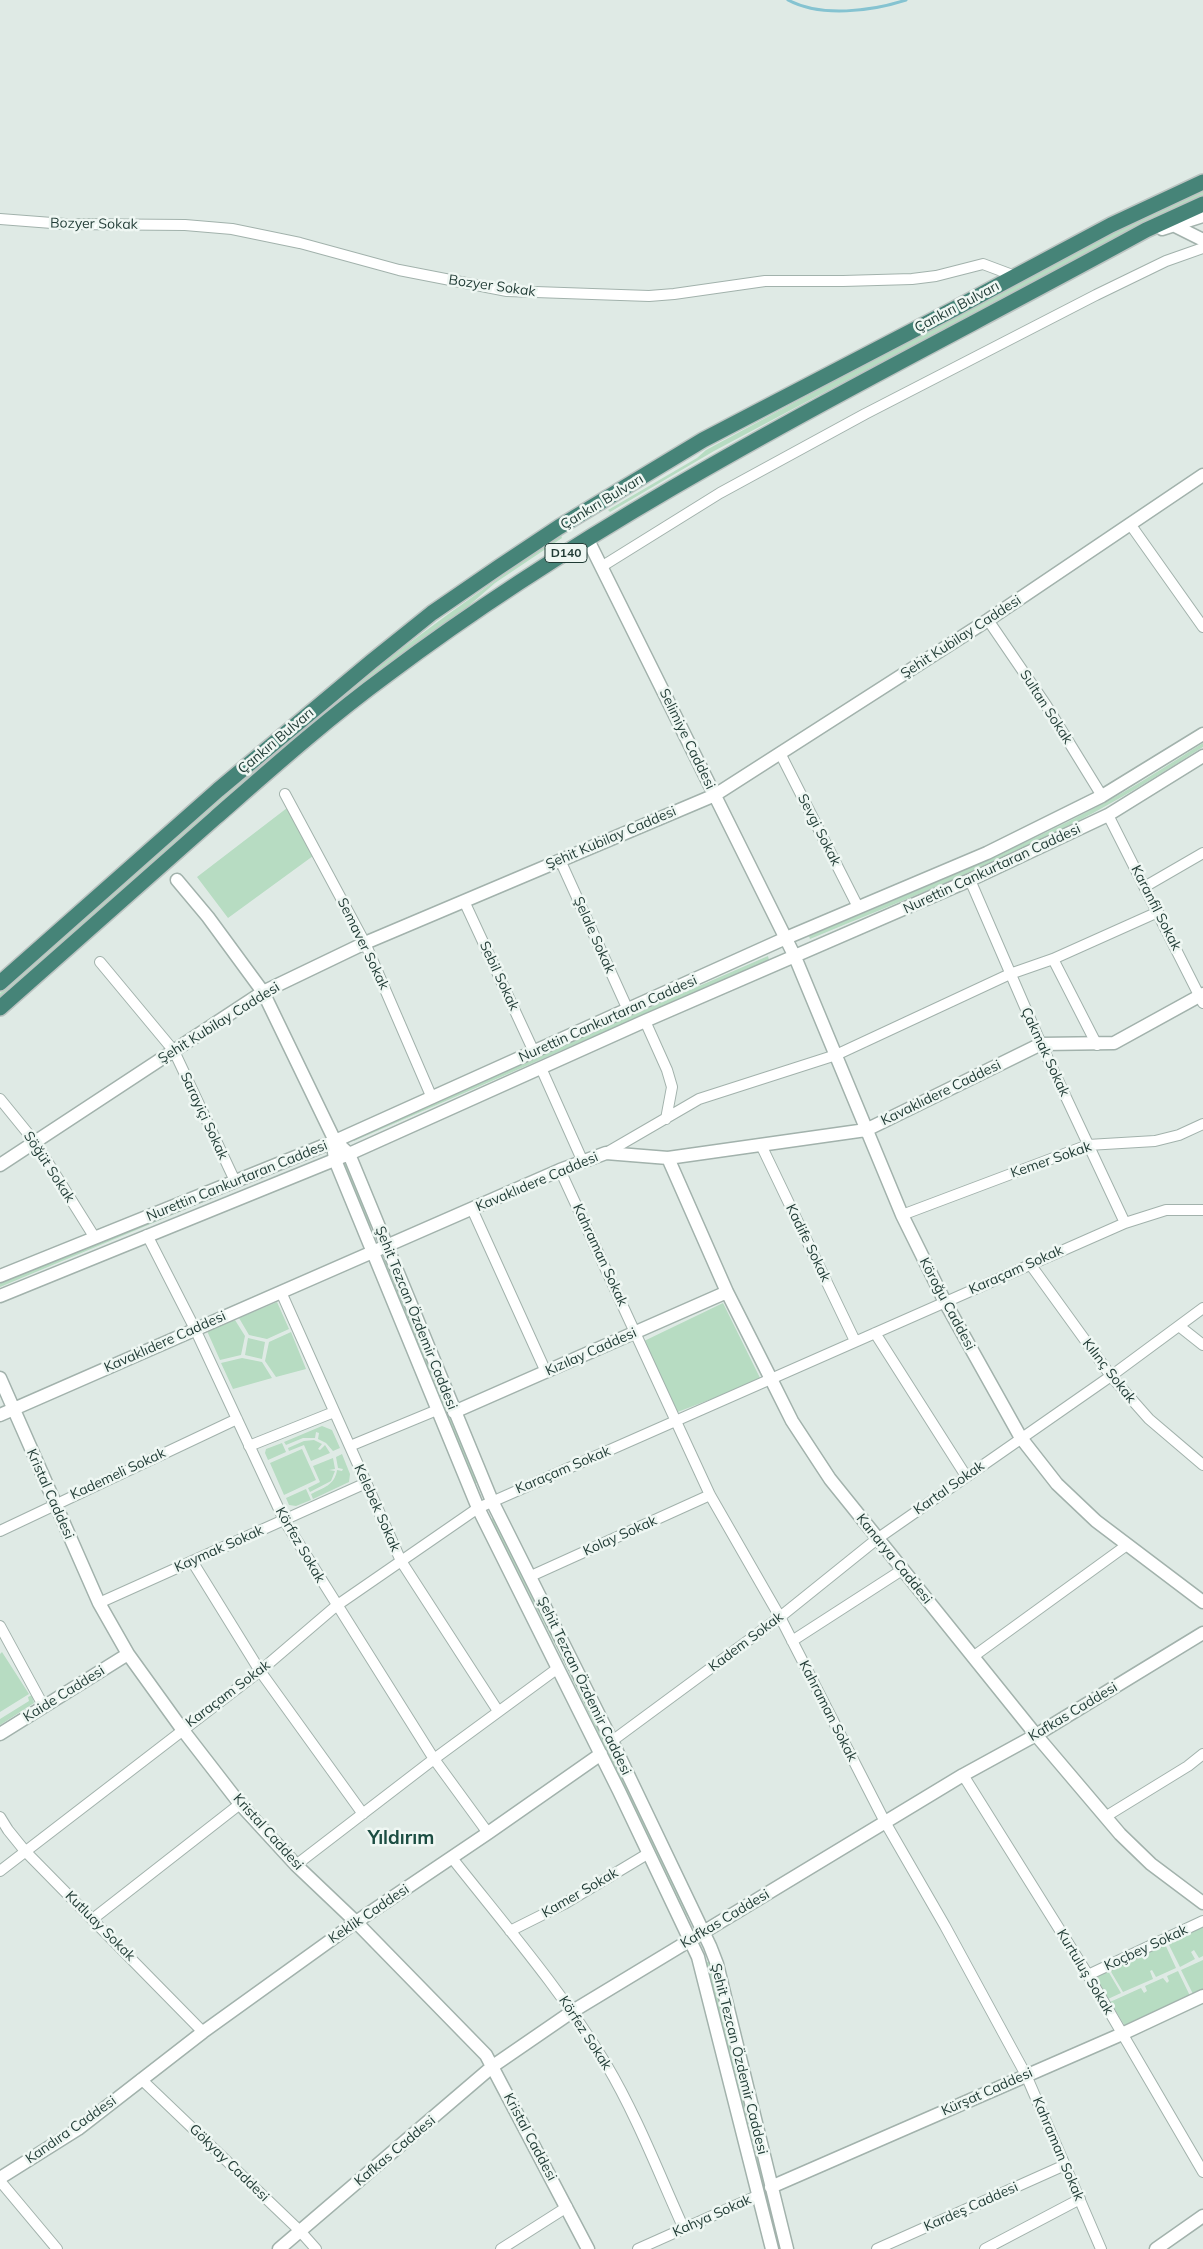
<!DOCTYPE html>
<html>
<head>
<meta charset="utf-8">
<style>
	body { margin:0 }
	canvas { display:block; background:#dfeae5 }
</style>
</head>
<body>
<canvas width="1203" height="2249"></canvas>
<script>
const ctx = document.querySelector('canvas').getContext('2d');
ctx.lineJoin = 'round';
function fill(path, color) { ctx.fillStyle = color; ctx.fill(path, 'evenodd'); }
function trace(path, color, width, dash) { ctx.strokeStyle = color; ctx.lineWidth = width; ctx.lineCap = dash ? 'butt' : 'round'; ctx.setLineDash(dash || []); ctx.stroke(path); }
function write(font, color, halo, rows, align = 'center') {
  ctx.font = font + ' Mulish,sans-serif'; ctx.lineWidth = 5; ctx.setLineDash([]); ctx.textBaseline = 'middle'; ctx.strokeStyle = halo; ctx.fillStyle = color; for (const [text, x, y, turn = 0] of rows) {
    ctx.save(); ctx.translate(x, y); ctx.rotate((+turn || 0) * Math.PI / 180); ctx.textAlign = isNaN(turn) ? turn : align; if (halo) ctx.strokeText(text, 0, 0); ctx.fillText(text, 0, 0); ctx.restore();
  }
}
const green = new Path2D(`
	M1203,189V195L1095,248L714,451L610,512L608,510L697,458L706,450L1087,245Z
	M561,535L562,538L495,583L465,609L410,650L0,999V993C112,893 223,792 339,698C410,640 485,587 561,535Z
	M1203,743V747C1168,769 1132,792 1095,812C1003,861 906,899 810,939L809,936C909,894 1010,853 1106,802C1139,784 1171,763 1203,743Z
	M287,808L313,856L228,918L197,877Z
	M768,956L769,960L354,1141L353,1137Z
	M313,1156L0,1287V1283L33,1269Z
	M344,1159L372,1226L369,1227L341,1161Z
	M385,1258L477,1483H474L382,1259Z
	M277,1302L289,1329L267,1339L249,1335L239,1318Z
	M723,1303L761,1380L675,1413L642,1342Z
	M235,1320L245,1336L241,1355L220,1360L207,1331Z
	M291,1332L306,1369L276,1377L265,1361L269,1342Z
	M248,1338L265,1342L262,1359L245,1355Z
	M242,1358L262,1362L272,1378L233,1389L221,1363Z
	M322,1426L332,1430L340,1448L333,1451L326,1443L318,1439L319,1433L316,1432L315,1438H303L286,1445L284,1442Z
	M314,1440L322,1444L318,1449L320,1450L325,1445L330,1453L311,1461L304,1445L289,1451L288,1448L304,1441Z
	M282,1443L286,1452L268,1460L265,1453L266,1449Z
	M302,1449L316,1480L284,1495L270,1463Z
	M342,1454L350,1474L349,1482L313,1499L311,1494C323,1488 335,1485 337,1470L342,1471L343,1469L338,1468L336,1457Z
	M333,1458L335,1469L329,1470L335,1471L331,1481L310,1492L308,1488L320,1482L313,1466Z
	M306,1489L311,1500L296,1506L289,1505L286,1498Z
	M494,1518L567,1662L689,1915L687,1916L564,1662L491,1519Z
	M2,1652L29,1694L0,1712V1654Z
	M32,1695L34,1703L0,1725V1719L29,1701L28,1697Z
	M1203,1926V1956L1199,1958L1194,1950L1191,1952L1195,1959L1180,1967L1168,1943Z
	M1165,1944L1176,1968L1156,1977L1152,1970L1150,1971L1153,1979L1123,1992L1110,1970Z
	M1203,1960V1992L1194,1996L1181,1970Z
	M706,1962H709L782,2249H778Z
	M1108,1971L1121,1993L1108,1999L1096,1980L1097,1976Z
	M1178,1971L1191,1998L1125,2026L1110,2002L1141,1988L1144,1993L1147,1991L1145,1986L1163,1978L1167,1983L1169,1981L1167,1976Z`);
const stream = new Path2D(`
	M788,0C821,18 872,11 906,0`);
const minor = new Path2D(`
	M0,219L65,224L185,225L232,229L300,243L399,270L507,291L649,296L674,294L765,281H843L912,279L936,276L983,264L1015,276
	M1130,524L1203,627
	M601,567L720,493L865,414L1096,295L1166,261L1203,248
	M988,620L1046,705L1102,796
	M780,753L858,907
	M285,794L365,943L432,1098
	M1108,815L1203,1003
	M560,860L628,1010
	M970,880L1041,1044L1125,1223
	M1146,886L1203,853
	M464,901L534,1052
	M1053,959L1097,1045
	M100,962L174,1051L235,1181
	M645,1021L667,1070L672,1087L666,1119
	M541,1068L583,1162
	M0,1099L35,1142L95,1238
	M761,1145L855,1341
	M606,1153L699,1099L836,1055L1010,974L1053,959L1158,912
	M560,1170L710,1495L780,1617L885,1822L945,1926L1026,2075L1101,2249
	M472,1209L546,1372
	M902,1215L1088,1145L1155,1141L1179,1135L1203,1124
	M147,1235L195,1329L284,1520L434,1759L488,1833
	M1030,1264L1111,1376L1149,1419L1203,1465
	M281,1292L401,1561L498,1711
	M1179,1326L1203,1345
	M875,1333L966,1476
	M249,1446L334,1412
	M350,1446L437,1410
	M0,1531L237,1419
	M192,1561L260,1671L363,1814
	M531,1576L710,1495
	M99,1603L366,1483
	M0,1626L44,1707
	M792,1641L902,1570
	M974,1656L1127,1545
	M612,1741L780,1617L877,1539L1111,1376L1203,1308
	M963,1775L1088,1975L1203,2172
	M0,1817L8,1830L25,1851L203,2032
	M1105,1817L1188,1766L1203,1754
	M452,1858C505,1925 562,1991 606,2064C637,2116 659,2174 684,2229
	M296,1865L434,1759L558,1668
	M0,1871L260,1671L336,1606L478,1508L1125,1223L1166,1210H1203
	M94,1918L240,1804
	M510,1931L564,1904L649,1853
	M1088,1975L1203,1921
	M141,2079L300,2231L316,2249
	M0,2181L57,2249
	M501,2249L567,2207
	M638,2249L759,2195
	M877,2249L1065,2165
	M985,2249L1080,2199`);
const tertiary = new Path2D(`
	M1173,225L1203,240
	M1162,229L1203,216
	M588,540L795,957L902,1215L945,1302L1021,1438L1057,1484L1096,1521L1203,1602
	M177,880L208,917L263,992L335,1141L349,1154L492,1501L612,1741L710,1946L717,1964L787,2249
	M334,1152L335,1160L478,1508L619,1791L698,1957L772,2249
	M668,1158L727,1292L771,1379L792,1421L830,1479L1036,1735L1120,1834L1151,1864L1203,1903
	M0,1165L263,992L365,943L715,795L988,620L1203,475
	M0,1276L335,1141L786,938L987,853L1102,796L1203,734
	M0,1296L349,1154L645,1021L970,880L1108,815L1203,756
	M0,1378L99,1603L128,1654L182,1729L240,1804L296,1865L356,1922L486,2055L588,2249
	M454,1412L727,1292
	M0,1415L560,1170L606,1153L668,1158L866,1130L1041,1044L1114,1043L1203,994
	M0,1734L128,1654
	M0,2178L78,2129L203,2032L356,1922L488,1833L601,1754
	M771,2187L1122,2034L1203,1996
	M279,2249L493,2066L573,2011L963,1775L1036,1735L1203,1633
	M1156,2249L1203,2216`);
const trunk = new Path2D(`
	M0,983L218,790L371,662L432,613L499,567L559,527L703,440L956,308L1111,225L1203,182
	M0,1008C72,945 143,881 215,818C271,769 327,719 387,675C622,498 889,371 1146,230L1203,204`);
const shields = [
	[566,553,42]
];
const shieldNames = [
	["D140",566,553]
];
const streetNames = [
	["Bozyer Sokak",94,224,1],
	["Bozyer Sokak",492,286,8],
	["Çankırı Bulvarı",957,307,-28],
	["Çankırı Bulvarı",602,502,-31],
	["Şehit Kubilay Caddesi",961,637,-33],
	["Sultan Sokak",1046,707,57],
	["Selimiye Caddesi",687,739,64],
	["Çankırı Bulvarı",276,741,-40],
	["Sevgi Sokak",819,830,63],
	["Şehit Kubilay Caddesi",611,838,-23],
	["Nurettin Cankurtaran Caddesi",992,869,-25],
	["Karanfil Sokak",1156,908,63],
	["Şelale Sokak",594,935,66],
	["Semaver Sokak",363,944,64],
	["Sebil Sokak",499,976,65],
	["Nurettin Cankurtaran Caddesi",608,1019,-24],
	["Şehit Kubilay Caddesi",219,1023,-32],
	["Çakmak Sokak",1045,1052,65],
	["Kavaklıdere Caddesi",941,1093,-26],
	["Sarayiçi Sokak",204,1116,65],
	["Kemer Sokak",1051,1160,-19],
	["Söğüt Sokak",49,1167,57],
	["Nurettin Cankurtaran Caddesi",237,1181,-22],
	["Kavaklıdere Caddesi",537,1182,-23],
	["Kadife Sokak",808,1243,64],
	["Kahraman Sokak",600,1255,65],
	["Karaçam Sokak",1016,1270,-24],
	["Köroğu Caddesi",947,1304,62],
	["Şehit Tezcan Özdemir Caddesi",416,1318,68],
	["Kavaklıdere Caddesi",165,1342,-24],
	["Kızılay Caddesi",591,1352,-24],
	["Kılınç Sokak",1109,1371,52],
	["Karaçam Sokak",563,1470,-23],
	["Kademeli Sokak",118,1474,-25],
	["Kartal Sokak",949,1488,-35],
	["Kristal Caddesi",50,1494,66],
	["Kelebek Sokak",377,1508,66],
	["Kolay Sokak",620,1536,-24],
	["Körfez Sokak",300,1545,60],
	["Kaymak Sokak",219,1549,-24],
	["Kanarya Caddesi",894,1559,51],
	["Kadem Sokak",746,1642,-37],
	["Şehit Tezcan Özdemir Caddesi",584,1686,64],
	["Kaide Caddesi",64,1694,-32],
	["Karaçam Sokak",228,1694,-37],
	["Kahraman Sokak",828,1711,63],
	["Kafkas Caddesi",1073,1712,-31],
	["Kristal Caddesi",268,1832,48],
	["Kamer Sokak",580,1893,-30],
	["Keklik Caddesi",369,1914,-34],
	["Kafkas Caddesi",725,1919,-31],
	["Kutluay Sokak",100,1926,45],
	["Koçbey Sokak",1146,1948,-25],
	["Kurtuluş Sokak",1085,1972,59],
	["Körfez Sokak",585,2033,57],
	["Şehit Tezcan Özdemir Caddesi",739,2059,76],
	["Kürşat Caddesi",987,2092,-24],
	["Kandıra Caddesi",71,2130,-35],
	["Kristal Caddesi",530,2137,62],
	["Kahraman Sokak",1058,2149,67],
	["Kafkas Caddesi",395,2151,-40],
	["Gökyay Caddesi",229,2163,44],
	["Kardeş Caddesi",971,2207,-24],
	["Kahya Sokak",712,2216,-24]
];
const districtNames = [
	["Yıldırım",401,1838]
];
fill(green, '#b7dcc2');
trace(stream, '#85c3d1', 3);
trace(minor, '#a2b2ac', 12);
trace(tertiary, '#a2b2ac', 15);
trace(trunk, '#bcc4c2', 18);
trace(minor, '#fff', 10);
trace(tertiary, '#fff', 12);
trace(trunk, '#468478', 15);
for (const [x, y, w] of shields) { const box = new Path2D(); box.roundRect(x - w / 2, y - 9.5, w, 19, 4); ctx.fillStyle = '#eff7f3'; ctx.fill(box); trace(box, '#1f3a34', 1); }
write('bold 12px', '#1f3a34', null, shieldNames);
write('14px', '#1f3a34', '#eff7f3', streetNames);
write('bold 19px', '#1b4d42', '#eff7f3', districtNames);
</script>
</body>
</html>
